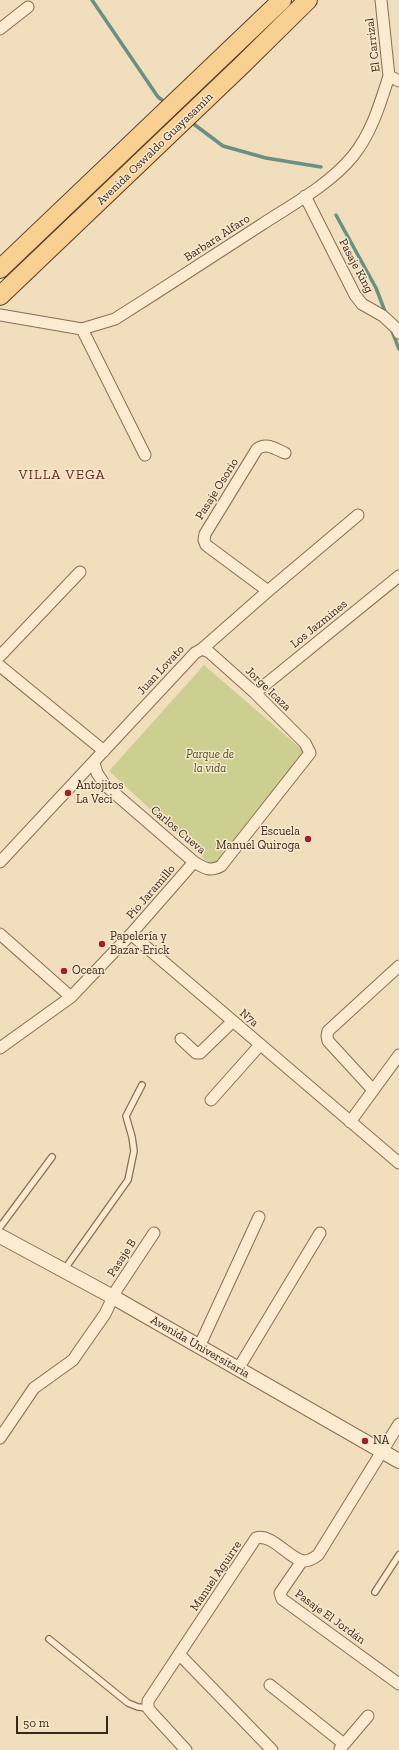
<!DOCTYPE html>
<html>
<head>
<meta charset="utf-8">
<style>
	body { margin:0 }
	#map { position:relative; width:399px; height:1750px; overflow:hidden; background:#f1debd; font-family:"Zilla Slab",serif }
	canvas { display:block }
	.scale { position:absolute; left:16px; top:1716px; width:92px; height:18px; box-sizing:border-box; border:2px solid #38271b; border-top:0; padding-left:5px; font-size:12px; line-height:14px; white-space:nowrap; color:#38271b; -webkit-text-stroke:3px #f8e8cd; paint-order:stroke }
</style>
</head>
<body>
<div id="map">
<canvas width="399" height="1750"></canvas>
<div class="scale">50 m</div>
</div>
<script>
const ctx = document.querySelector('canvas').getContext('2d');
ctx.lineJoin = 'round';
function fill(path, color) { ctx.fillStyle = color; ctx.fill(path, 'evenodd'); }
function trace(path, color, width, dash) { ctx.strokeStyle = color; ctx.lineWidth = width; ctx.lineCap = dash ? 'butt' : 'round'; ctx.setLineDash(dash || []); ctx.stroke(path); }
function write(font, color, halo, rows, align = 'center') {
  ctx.font = font + ' "Zilla Slab",serif'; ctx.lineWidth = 3; ctx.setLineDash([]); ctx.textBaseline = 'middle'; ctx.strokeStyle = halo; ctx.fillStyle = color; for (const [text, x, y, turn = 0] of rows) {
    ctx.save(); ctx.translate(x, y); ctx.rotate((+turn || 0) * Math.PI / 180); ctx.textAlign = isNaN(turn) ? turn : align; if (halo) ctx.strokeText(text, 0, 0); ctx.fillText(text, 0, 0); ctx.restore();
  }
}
const green = new Path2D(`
	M204,665L306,753L213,867L109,771Z`);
const stream = new Path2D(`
	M92,0L158,97L166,103
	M191,122L223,146L266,158L321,167
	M336,215L376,288L386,314
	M392,331L399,349`);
const service = new Path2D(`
	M0,1227L52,1157
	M64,1270L128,1180L134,1151L132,1137L126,1116L142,1085
	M375,1592L399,1555
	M49,1639L128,1703L138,1707L148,1708`);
const minor = new Path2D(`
	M381,0L389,76L399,81
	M0,29L28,7
	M305,196L355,295L362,304L383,316L397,329L399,333
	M0,315L82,329L115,319C164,288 213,256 261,225C293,204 329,185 353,156C372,132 380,104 389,76
	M82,329L145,455
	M268,591L206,545L204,540L205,534L257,449C267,442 275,449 285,453
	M0,656L80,572
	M0,666L104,751
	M255,693L399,576
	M94,763L97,773L105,785L194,862C204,868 210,872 221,866L310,753L305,743L255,693L209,652L202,649
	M0,862L195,653L202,649L268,591L358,515
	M0,934L71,997
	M131,934L399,1163
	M181,1039L196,1053H200L233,1021
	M0,1048L71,997L131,934L194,862
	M373,1090L328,1041L327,1036L328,1031L399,966
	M211,1100L260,1045
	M350,1122L399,1055
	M199,1347L259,1217
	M238,1369L320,1233
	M0,1438L34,1388L73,1360L77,1354L105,1314L117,1289L154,1233
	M302,1561L280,1593L282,1599L399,1684
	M179,1654L272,1750
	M270,1685L344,1744
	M340,1749L368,1716
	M186,1750L152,1713L148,1708V1701L256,1538C272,1533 289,1559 304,1561C309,1561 314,1558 318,1555L399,1424`);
const tertiary = new Path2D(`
	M0,1236L113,1297L399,1461`);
const primary = new Path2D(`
	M0,269L282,0
	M0,296L241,66L308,0`);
const markers = [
	[68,793,4,"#9d212b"],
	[308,839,4,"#9d212b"],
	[102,944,4,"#9d212b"],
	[64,971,4,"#9d212b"],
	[365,1441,4,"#9d212b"]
];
const streetNames = [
	["El Carrizal",373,45,-97],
	["Avenida Oswaldo Guayasamín",155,149,-44],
	["Barbara Alfaro",217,238,-33],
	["Pasaje King",356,266,62],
	["Pasaje Osorio",217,489,-58],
	["Los Jazmines",319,624,-39],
	["Juan Lovato",161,670,-47],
	["Jorge Icaza",268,689,44],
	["Carlos Cueva",178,830,40],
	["Pio Jaramillo",151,892,-49],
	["N7a",249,1018,41],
	["Pasaje B",122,1258,-57],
	["Avenida Universitaria",200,1347,30],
	["Manuel Aguirre",216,1576,-56],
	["Pasaje El Jordán",330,1617,36]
];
const parkNames = [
	["Parque de",210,755],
	["la vida",210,769]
];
const poiNames = [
	["Antojitos",76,786],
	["La Veci",76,800],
	["Escuela",300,832,"right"],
	["Manuel Quiroga",300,846,"right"],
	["Papelería y",110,937],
	["Bazar Erick",110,951],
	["Ocean",72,971],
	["NA",373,1441]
];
const quarterNames = [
	["VILLA VEGA",62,475]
];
fill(green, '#cdcf91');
trace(stream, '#689083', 3.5);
trace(service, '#8a6d55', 8);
trace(minor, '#8a6d55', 13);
trace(tertiary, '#8a6d55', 16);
trace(primary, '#573c2a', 20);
trace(service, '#fbebd1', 5.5);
trace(minor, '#fbebd1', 11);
trace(tertiary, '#fbebd1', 14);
trace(primary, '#f8d091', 18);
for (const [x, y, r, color] of markers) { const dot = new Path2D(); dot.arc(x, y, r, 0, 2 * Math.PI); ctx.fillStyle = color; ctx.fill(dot); trace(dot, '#f8e8cd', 1.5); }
write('12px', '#38271b', '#f8e8cd', streetNames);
write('italic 12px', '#4c5620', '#f8e8cd', parkNames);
write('12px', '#38271b', '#f8e8cd', poiNames, 'left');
ctx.letterSpacing = '1px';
write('14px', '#682217', '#f8e8cd', quarterNames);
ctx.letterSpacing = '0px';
</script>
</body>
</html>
